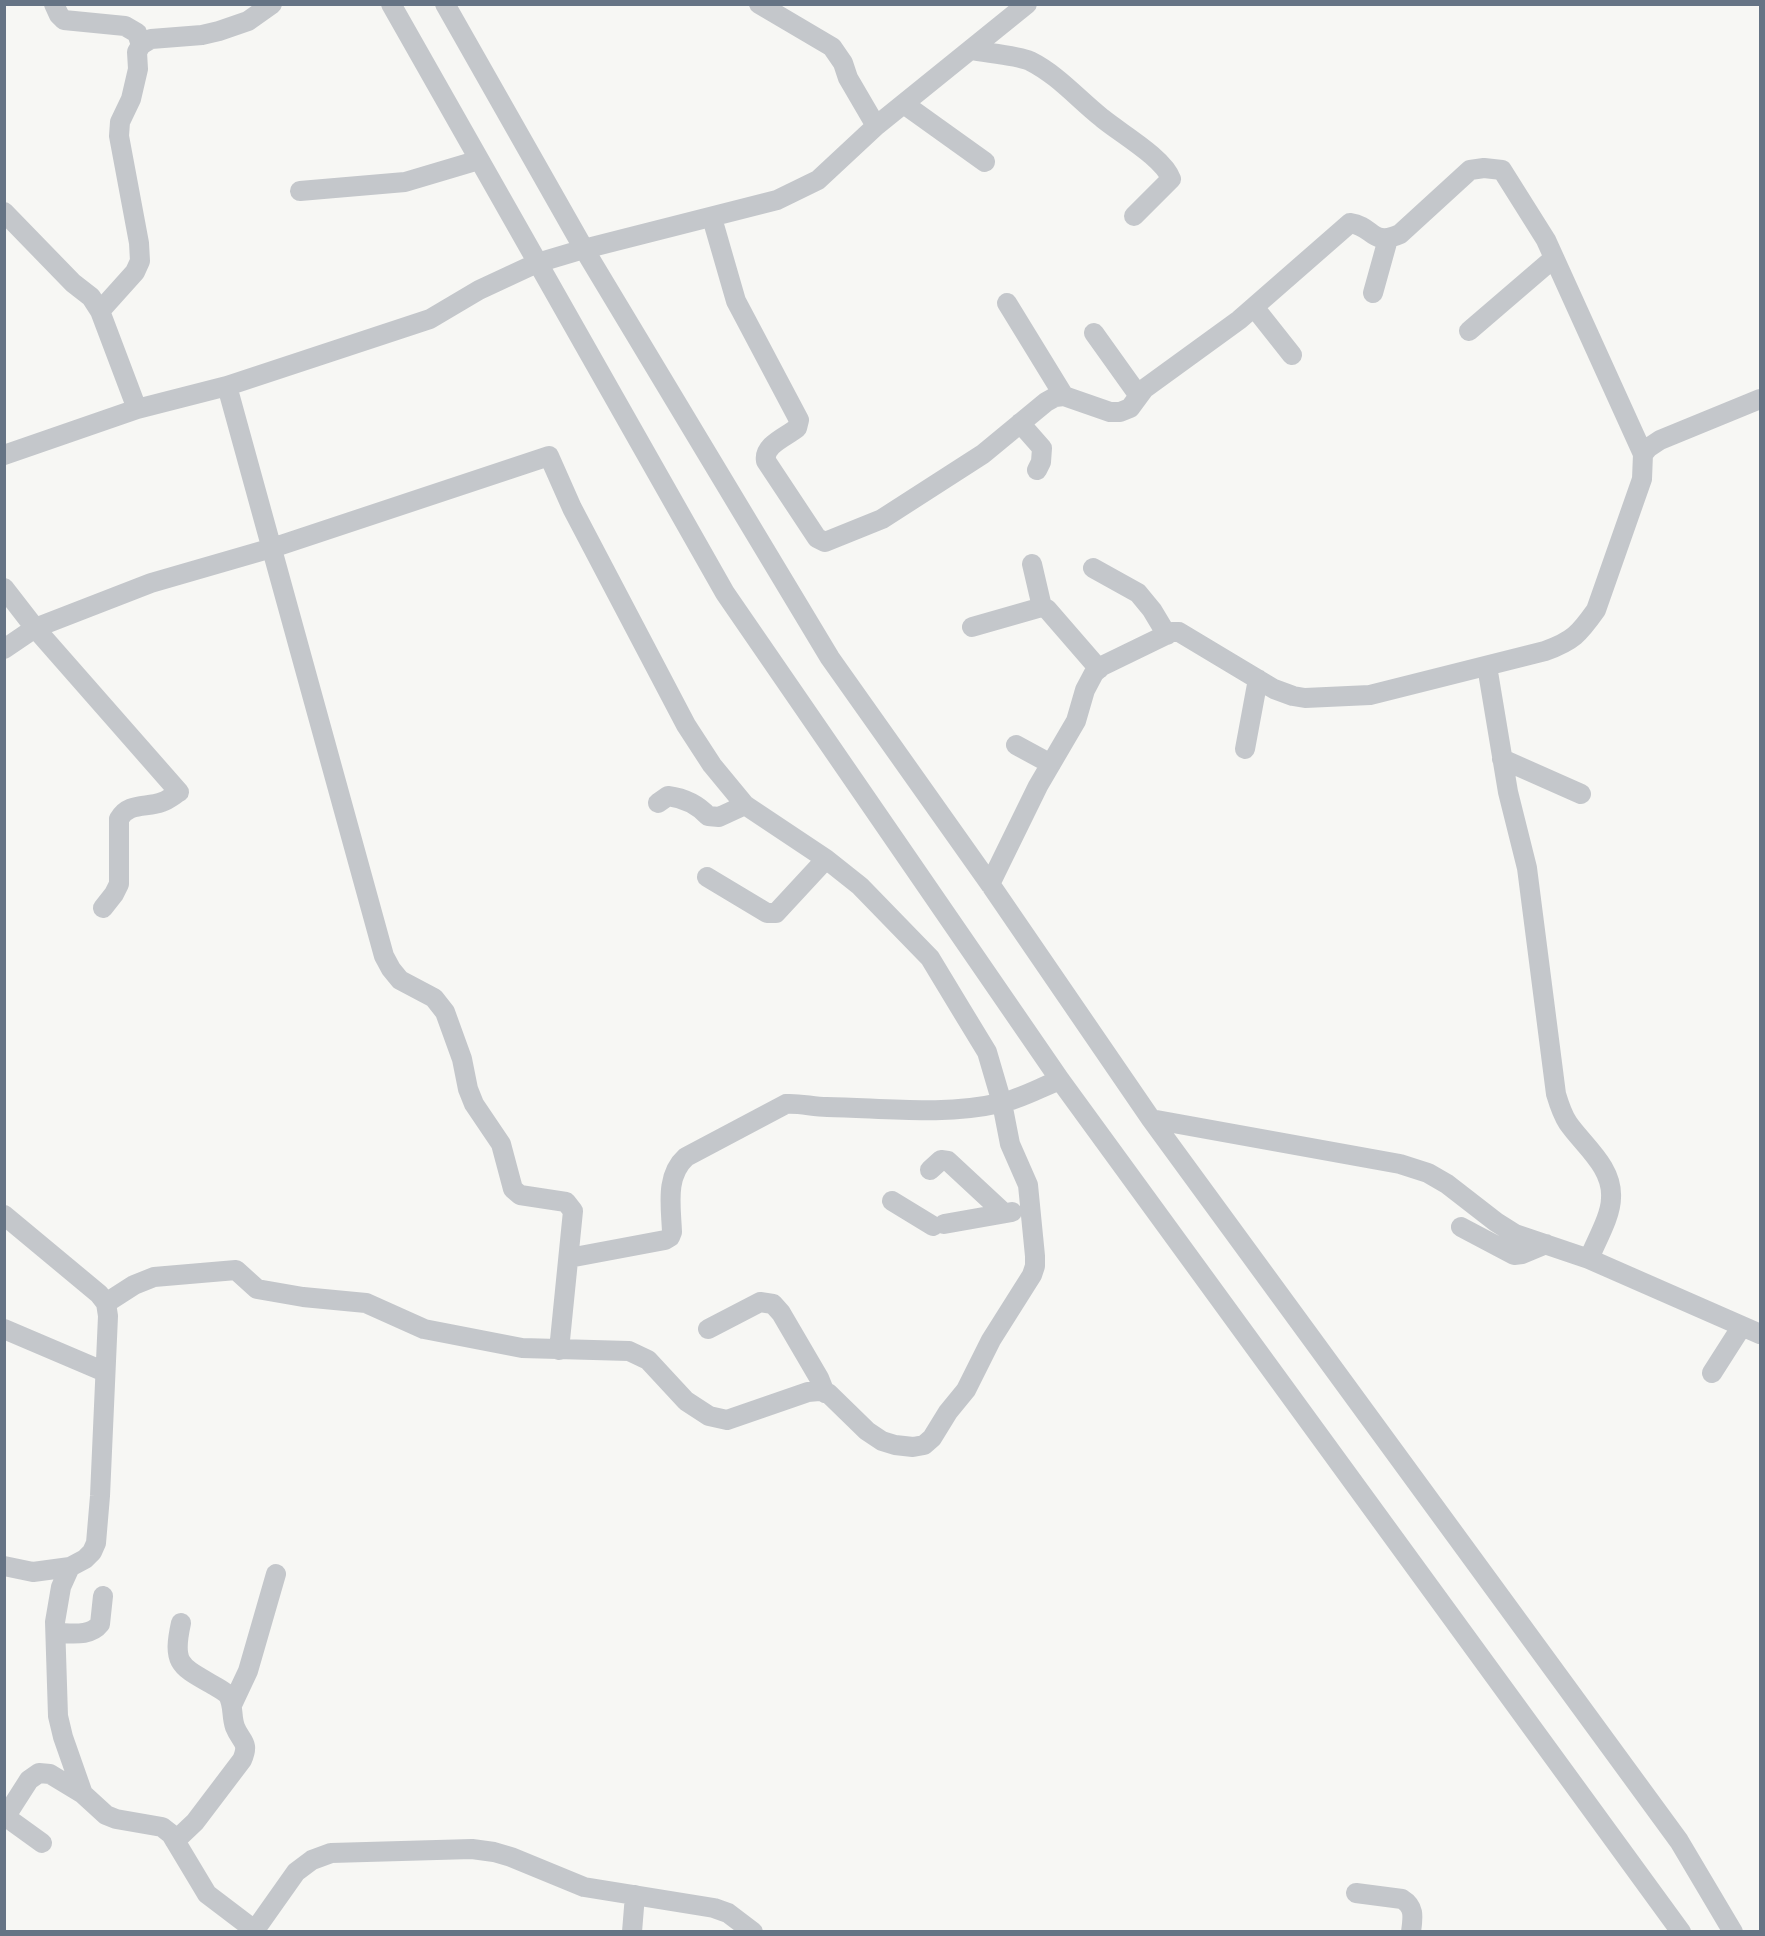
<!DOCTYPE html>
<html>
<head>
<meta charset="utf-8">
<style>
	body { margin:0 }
	#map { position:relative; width:1765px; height:1936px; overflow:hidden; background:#f7f7f4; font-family:Inter,sans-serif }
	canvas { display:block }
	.frame { position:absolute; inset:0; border:6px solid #667485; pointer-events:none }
</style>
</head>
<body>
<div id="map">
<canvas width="1765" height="1936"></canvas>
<div class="frame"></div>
</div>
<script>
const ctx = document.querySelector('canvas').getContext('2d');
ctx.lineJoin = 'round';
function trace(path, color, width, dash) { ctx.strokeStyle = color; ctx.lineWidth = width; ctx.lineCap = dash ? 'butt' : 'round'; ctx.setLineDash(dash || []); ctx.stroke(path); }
const minor = new Path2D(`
	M54,4L59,15L64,20L125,26L137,33L141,45
	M391,4L725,593L1060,1080L1681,1932
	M445,4L584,249L830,658L990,884L1151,1119L1679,1841L1733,1932
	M759,4L832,47L843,63L848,78L876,126
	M971,50C986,53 1017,55 1030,61C1058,75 1078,99 1102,118C1120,133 1164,158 1171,179L1134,216
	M904,104L985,162
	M300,191L405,182L479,160
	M4,212L73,283L91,297L100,311L137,409
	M712,218L736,301L799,420L797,428C786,437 763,445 766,461L817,538L825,542L882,519L983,454L1046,402L1055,397L1064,396L1110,412H1120L1130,408L1144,389L1239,320L1350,223C1374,226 1371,247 1400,234L1470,170L1484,168L1502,170L1546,240L1643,454
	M1373,293L1388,239
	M1007,303L1064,396
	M1254,307L1292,355
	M100,311L135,272L140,261L139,243L119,136L120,122L131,99L138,69L137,52L141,45L151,39L202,35L219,31L248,21L272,4
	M1469,331L1554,258
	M1094,333L1139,396
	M227,386L384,956L391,969L400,980L434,998L445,1012L462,1059L468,1089L474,1104L501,1144L513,1189L520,1195L566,1202L573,1211L559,1350
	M1020,423L1042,448L1041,462L1037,470
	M4,455L137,409L227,386L430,319L479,290L537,263L584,249L777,200L818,180L876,126L1027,4
	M1032,564L1042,607
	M1093,568L1138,593L1152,610L1167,635
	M4,588L35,628L179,792C174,795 168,800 162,802C147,808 128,802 119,819V884L114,894L103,908
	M972,627L1042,607L1047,609L1099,669
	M4,649L35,628L151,583L272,548L549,456L572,508L686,725L712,765L745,805L826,859L860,886L930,958L959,1006L987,1052L1002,1103L1010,1144L1028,1185L1035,1256V1266L1032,1275L991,1340L966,1390L948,1412L932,1438L924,1445L913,1447L895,1445L882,1441L867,1431L828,1393L819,1391L808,1392L727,1420L709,1416L686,1401L648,1360L629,1351L522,1348L424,1329L366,1303L303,1297L257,1289L236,1270L154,1277L134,1285L106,1303
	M1487,666L1508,792L1527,868L1556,1094C1559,1104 1562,1114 1568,1123C1584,1146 1613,1167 1611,1198C1611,1216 1596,1241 1589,1259
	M1016,745L1051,764
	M1245,749L1258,679
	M1502,759L1581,794
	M658,803L668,796C683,798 698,805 708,816L719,817L745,805
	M707,877L767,913H776L826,859
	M990,884L1038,786L1076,721L1085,690L1094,673L1102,666L1172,632H1179L1274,689L1293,696L1305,698L1370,695L1545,651C1573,641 1579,634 1596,610L1642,479L1643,454L1648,448L1660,440L1760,399
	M1151,1119L1400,1164L1428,1173L1447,1184L1496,1222L1515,1234L1589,1259L1760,1334
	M930,1170L941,1160L948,1161L1004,1213
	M892,1201L933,1226
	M4,1215L99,1294L106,1303L108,1316L100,1496L96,1543L92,1552L85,1559L70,1567L33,1572L4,1566
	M944,1224L1012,1212
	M1461,1227L1514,1255L1522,1254L1546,1244
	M569,1258L665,1240L670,1237L672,1232C671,1206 665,1176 686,1157L786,1104C800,1103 813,1107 827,1107C884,1108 944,1116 1000,1103C1021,1099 1041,1087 1060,1080
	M4,1329L105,1372
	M708,1329L760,1302L773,1304L781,1313L819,1378L825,1393
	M1712,1373L1742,1326
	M70,1567L61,1587L55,1622L58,1716L63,1737L83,1794
	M56,1633C71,1633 90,1637 100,1624L103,1596
	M232,1705L248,1671L276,1574
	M6,1817L42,1843
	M4,1819L29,1780L39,1773L50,1774L83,1794L106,1815L116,1819L162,1827L171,1834L207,1894L257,1932
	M175,1841L195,1822L242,1760C250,1742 241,1742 235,1727C231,1716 234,1705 228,1695C224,1691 218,1688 213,1685C180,1666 172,1664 181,1623
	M1356,1893L1402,1899C1415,1907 1413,1917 1411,1932
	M255,1930L296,1872L312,1860L331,1853L472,1849L494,1852L511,1857L584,1887L714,1908L728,1913L753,1932
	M632,1932L635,1895`);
trace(minor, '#c4c7cb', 20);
</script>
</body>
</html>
